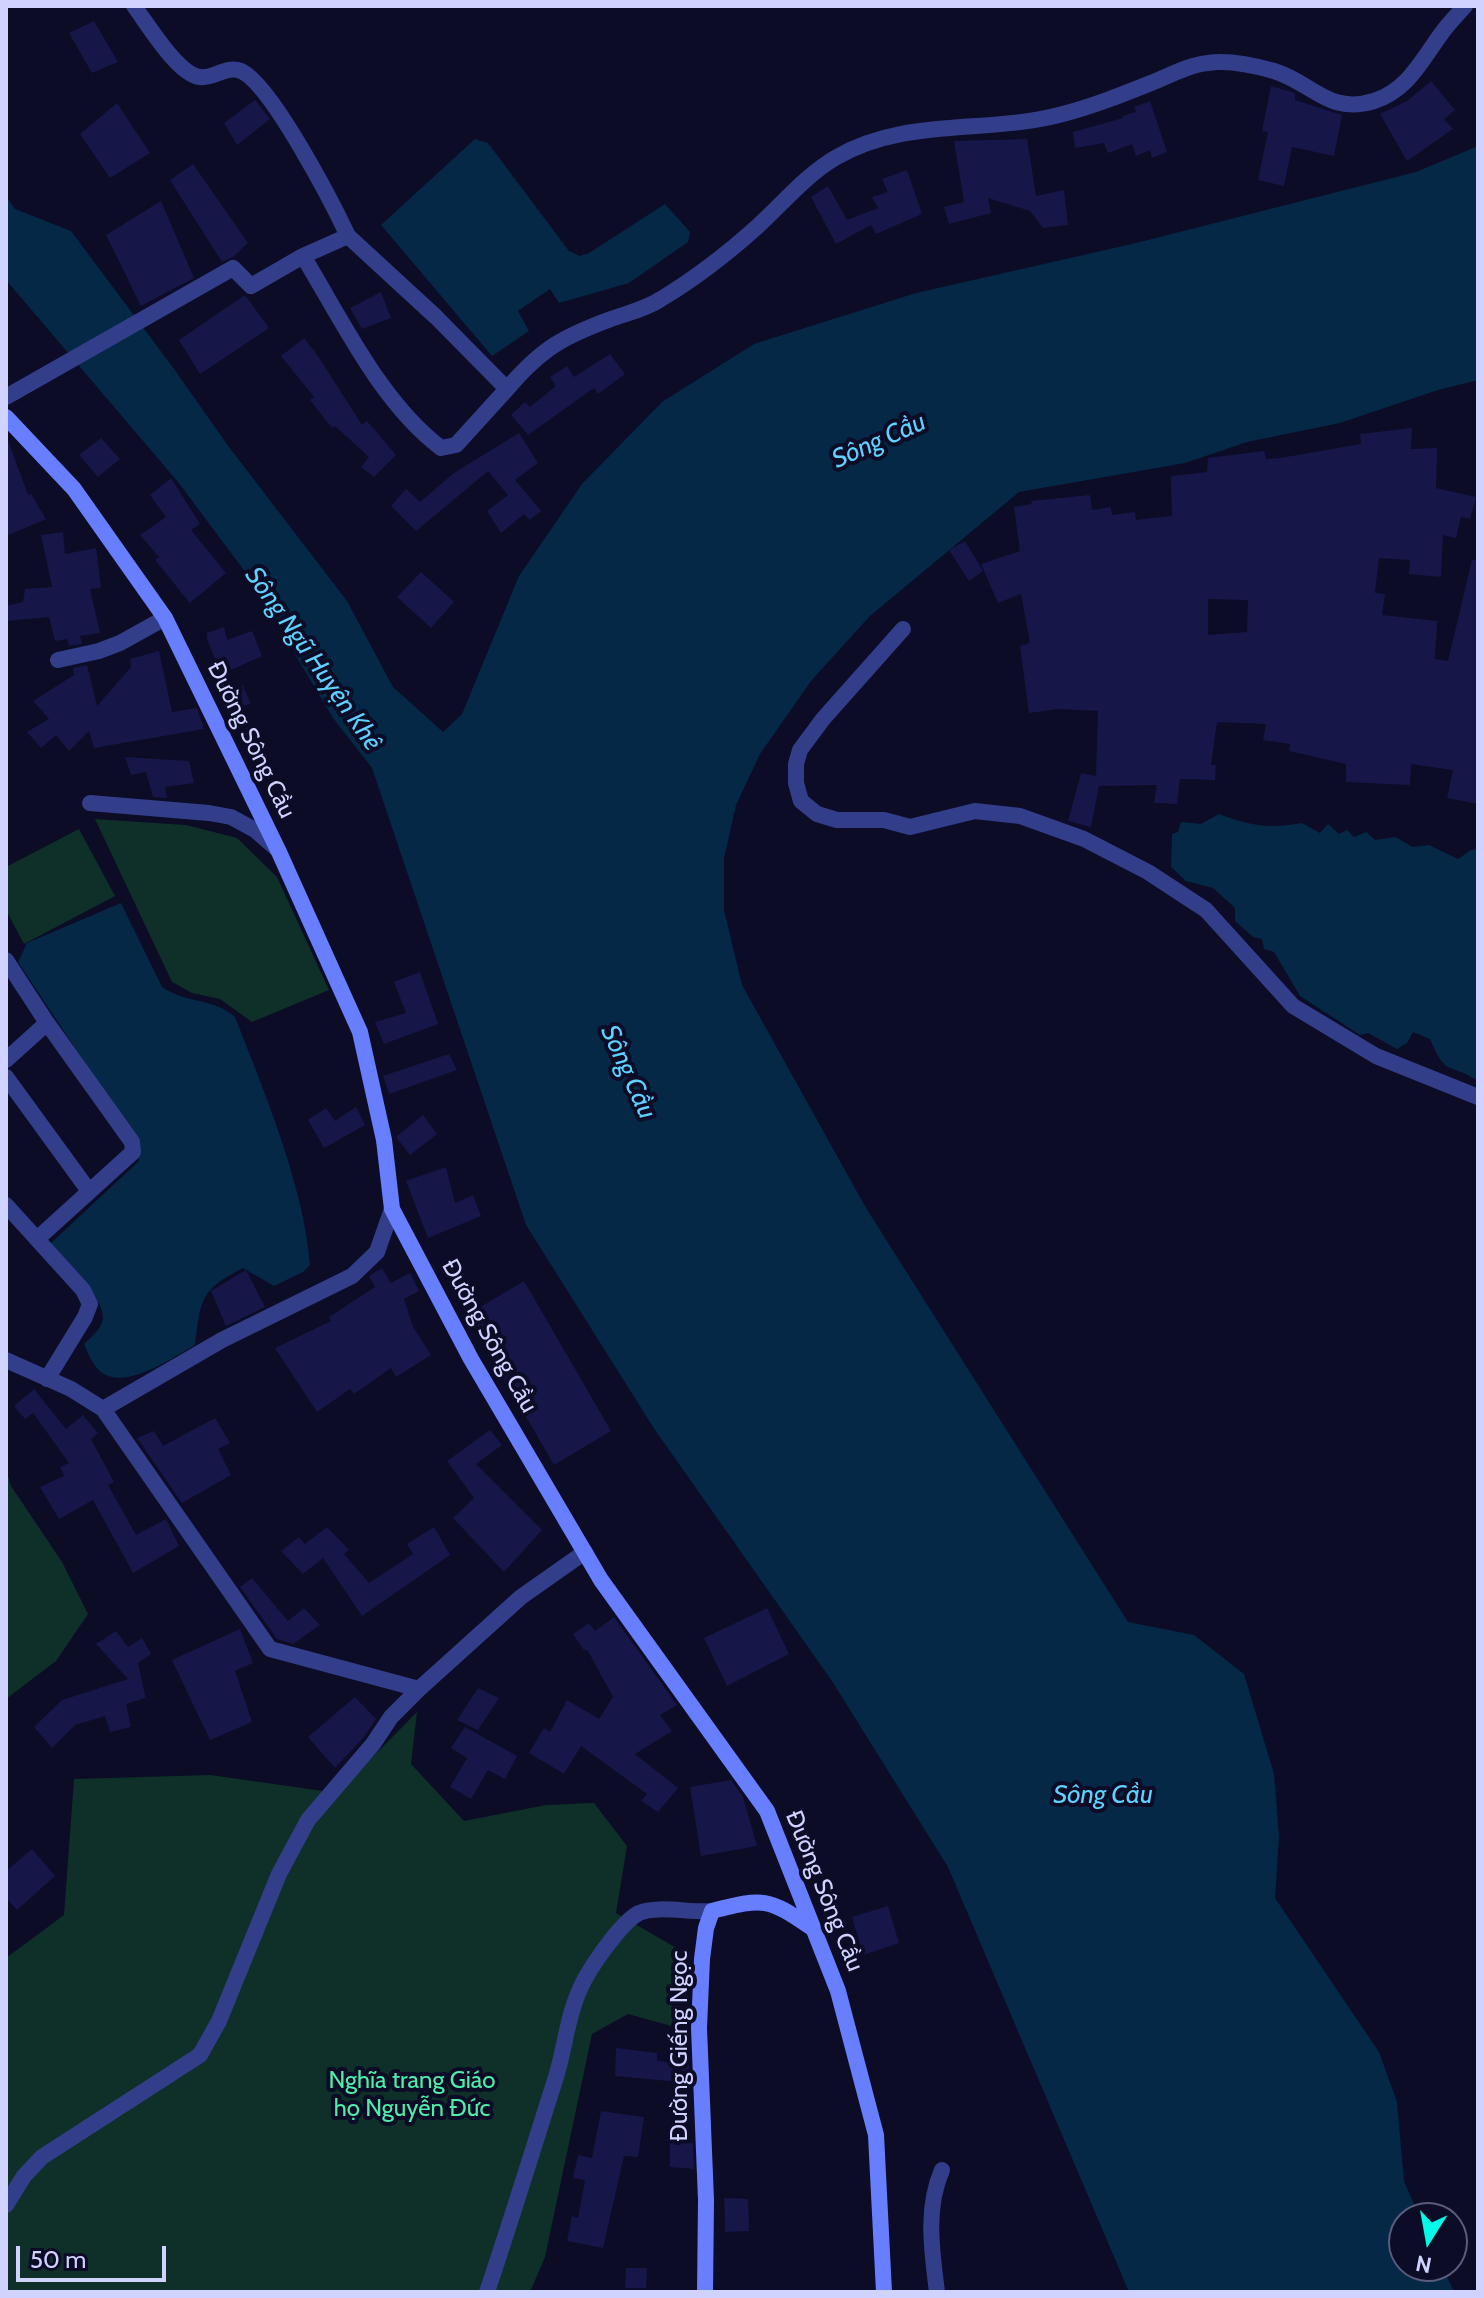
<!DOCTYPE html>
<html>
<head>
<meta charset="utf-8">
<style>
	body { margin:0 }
	#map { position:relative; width:1484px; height:2298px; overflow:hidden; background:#0c0c26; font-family:Cabin,sans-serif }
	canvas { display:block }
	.frame { position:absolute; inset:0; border:8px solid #d0d3ff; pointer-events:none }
	.north { position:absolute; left:1388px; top:2202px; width:80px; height:80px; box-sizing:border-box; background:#0c0c26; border:2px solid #5a5c7d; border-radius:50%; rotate:191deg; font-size:22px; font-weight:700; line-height:32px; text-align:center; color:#d0d3ff }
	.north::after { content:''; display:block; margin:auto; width:28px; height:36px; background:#00fbe8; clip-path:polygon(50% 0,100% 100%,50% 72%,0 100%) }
	.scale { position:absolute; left:16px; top:2246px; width:150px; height:36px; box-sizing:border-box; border:4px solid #d0d3ff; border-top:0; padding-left:10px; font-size:24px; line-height:28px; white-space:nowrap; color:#d0d3ff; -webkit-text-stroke:6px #0c0c26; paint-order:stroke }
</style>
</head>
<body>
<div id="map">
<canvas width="1484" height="2298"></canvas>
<div class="frame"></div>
<div class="north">N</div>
<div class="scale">50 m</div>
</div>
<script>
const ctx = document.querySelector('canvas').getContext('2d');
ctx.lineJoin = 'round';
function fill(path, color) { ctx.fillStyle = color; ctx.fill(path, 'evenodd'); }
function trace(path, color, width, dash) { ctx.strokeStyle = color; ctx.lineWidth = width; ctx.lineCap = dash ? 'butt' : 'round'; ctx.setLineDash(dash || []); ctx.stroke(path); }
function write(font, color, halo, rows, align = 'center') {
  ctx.font = font + ' Cabin,sans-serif'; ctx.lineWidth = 8; ctx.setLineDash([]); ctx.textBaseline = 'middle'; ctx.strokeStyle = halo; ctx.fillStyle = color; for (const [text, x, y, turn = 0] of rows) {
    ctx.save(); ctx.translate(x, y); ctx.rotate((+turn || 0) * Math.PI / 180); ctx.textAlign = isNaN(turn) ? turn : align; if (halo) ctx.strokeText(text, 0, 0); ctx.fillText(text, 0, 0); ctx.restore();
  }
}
const green = new Path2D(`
	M95,819L186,825L237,838L277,877L329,990L252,1022L220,999L192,993L172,982Z
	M79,829L115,896L24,944L6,910V867Z
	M6,1469L11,1486L62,1562L88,1614L56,1661L6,1699Z
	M417,1712L411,1764L464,1821L546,1805L594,1803L627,1846L616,1913L680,1950L675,2027L628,2014L592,2034L545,2257L530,2292H6V1958L64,1915L74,1779L210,1775L337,1793Z`);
const water = new Path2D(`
	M475,139L488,143L569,251L580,256L589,253L665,204L690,232L688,242L629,283L559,303L550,289L518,311L529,331L492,356L381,225Z
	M1478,146V380L1438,390L1340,423L1247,442L1185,463L1019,492L870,616L811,681L760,754L736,805L724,859V910L742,985L866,1208L1128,1622L1194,1635L1244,1674L1274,1774L1279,1836L1275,1898L1379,2052L1397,2102L1404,2181L1420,2218H1404V2266H1442L1454,2292H1129L948,1867L832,1681L655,1430L526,1225L372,768L333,718L249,577L178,482L6,280V196L15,209L71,231L174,369L229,447L347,601L393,687L443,732L462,714L519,576L582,484L662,402L754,344L916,293L1132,244L1416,172Z
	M1219,814C1251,826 1269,829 1302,823L1320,833L1328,824L1339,834L1347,830L1354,837L1366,832L1375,840L1395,837L1413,847L1429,845L1458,859L1471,850L1478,849V1081C1448,1061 1447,1079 1430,1039L1413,1032L1407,1043L1397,1049L1368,1033L1360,1035L1300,996L1274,952L1264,949L1262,939L1253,937L1235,921V908L1213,888L1186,881L1171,867L1172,834L1178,832L1181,822L1201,824Z
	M121,903L162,987C184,1003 214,998 235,1017C264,1091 304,1186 310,1265L303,1272L274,1286L243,1268C200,1290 201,1299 195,1345C172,1358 118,1396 96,1367C91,1361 87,1351 84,1344C91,1337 102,1329 103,1318C104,1297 64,1260 50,1244L139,1161L137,1141L18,962L27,943Z`);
const building = new Path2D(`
	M94,21L118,62L92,73L69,33Z
	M1431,81L1455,110L1444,119L1453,129L1407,161L1380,114L1407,101Z
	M1271,86L1295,93V100L1342,115L1334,156L1292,147L1284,186L1258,180L1268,132L1262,131Z
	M255,100L270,119L237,145L224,123Z
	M1150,101L1167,152L1152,158L1150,150L1136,156L1132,144L1108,153L1104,143L1075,148L1073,132L1123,118L1122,116L1136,112L1134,107Z
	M117,103L150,153L110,178L80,134Z
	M1027,139L1036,196L1064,190L1068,225L1043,228L1030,211L988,198L991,213L949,224L944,207L964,202L954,141Z
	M193,164L248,243L233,257L222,262L170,180Z
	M907,170L922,214L876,234L871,225L836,244L811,197L828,186L847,220L878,208L872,197L888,192L882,179Z
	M161,201L194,278L141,306L106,235Z
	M381,292L391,318L362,329L350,308Z
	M245,295L269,328L200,374L179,340Z
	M304,338L318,356L362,425L367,421L396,455L374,477L361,467L369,457L335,426L332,428L310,400L314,397L281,356Z
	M610,354L625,374L598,394L594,388L528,435L511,415L525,402L530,407L556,386L550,377L567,366L574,377Z
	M1412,428L1411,449L1437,448L1436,488L1476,497L1470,519L1461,517L1456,538L1443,535L1441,577L1409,574L1410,560L1379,558L1375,593L1385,594L1382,615L1437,621L1435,659L1448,661L1472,560H1478V804L1447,798L1453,770L1411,764L1410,785L1346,782V764L1289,751L1290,744L1263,740L1266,724L1217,722L1211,765H1216L1215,780L1180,779L1177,804L1154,803L1157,785L1099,786L1091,827L1068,821L1081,773L1096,776L1098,711L1058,709L1029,713L1020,646L1030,643L1021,594L998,603L981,564L1020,551L1014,507L1032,504L1031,501L1090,495L1092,510L1111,507L1112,515L1135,512L1136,520L1172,516L1171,476L1207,472L1208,458L1264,451L1266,459L1280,458L1361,444L1360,434ZM1208,599L1248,600L1247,632L1208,635Z
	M519,433L538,463L515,480L541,511L530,520L524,514L501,533L487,511L508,495L488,471L416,531L391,506L406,489L420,502L454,473Z
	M101,438L120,459L98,477L79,455Z
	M6,440H8L28,495L31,494L46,519L6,536Z
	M171,478L200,524L191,530L226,573L190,603L155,560L159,557L140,535L166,517L150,495Z
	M63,532L65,554L96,548L101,588L90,589L100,633L80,636L82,644L69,646L67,639L55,641L49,617L6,621V606L23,602L25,589L52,587L41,535Z
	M965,541L983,571L969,581L949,550Z
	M421,572L454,602L431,628L397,597Z
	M224,627L227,640L252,631L262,656L222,674L207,640V633Z
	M159,651L172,712L197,708L204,729L94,748L89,731L69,751L56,735L41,748L27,732L49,719L33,701L74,675L73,668L87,665L97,706L131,667L130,659Z
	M219,684L243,686L251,704L230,709Z
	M125,757L189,761L194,783L165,787L167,798L153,797L146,772L131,775Z
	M420,972L438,1024L384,1044L375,1022L406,1013L394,982Z
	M449,1054L457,1070L389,1094L383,1076Z
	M356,1107L365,1125L324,1148L308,1120L326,1108L335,1121Z
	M423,1115L437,1134L410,1155L396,1137Z
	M446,1167L455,1203L473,1195L481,1216L428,1238L406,1181Z
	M382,1268L391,1283L410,1273L419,1291L404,1299L413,1327L431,1355L396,1377L391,1368L354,1394L350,1389L317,1412L275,1348L331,1321L329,1317L375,1287L369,1276Z
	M246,1270L265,1307L226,1326L211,1291Z
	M524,1281L611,1431L554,1465L467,1315Z
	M34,1389L66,1429L83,1415L98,1433L91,1439L114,1482L108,1485L136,1535L166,1519L179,1546L133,1573L93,1500L59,1519L40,1487L64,1476L60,1467L69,1463L33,1413L25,1419L14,1406Z
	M215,1418L230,1443L218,1449L231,1475L182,1503L137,1438L154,1431L163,1446Z
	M490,1430L502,1445L476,1464L542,1530L504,1572L453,1518L474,1498L447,1461Z
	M327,1527L349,1550L344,1554L369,1583L413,1554L407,1544L434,1527L450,1555L362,1616L323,1558L303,1574L281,1551L299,1537L305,1544Z
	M252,1578L288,1621L304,1608L320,1625L293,1644L277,1639L240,1587Z
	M767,1608L789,1654L727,1686L704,1638Z
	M614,1617L677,1705L660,1715L672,1731L635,1754L678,1788L658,1812L641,1801L647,1794L581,1746L564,1774L529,1753L544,1728L550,1732L567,1700L599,1719L613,1697L588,1651L583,1649L573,1634L589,1623L595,1631Z
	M240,1629L253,1663L235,1671L252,1722L210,1740L172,1660Z
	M116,1631L128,1647L142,1638L151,1654L138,1663L146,1700L145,1698L126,1704L131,1727L110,1732L105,1716L75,1725L52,1748L34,1727L62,1700L128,1679L96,1644Z
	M478,1688L499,1698L478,1730L457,1720Z
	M355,1697L376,1719L364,1737L335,1768L308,1737Z
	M465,1727L517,1756L505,1779L488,1770L471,1799L450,1787L467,1758L451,1748Z
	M731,1780L743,1797L757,1846L701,1856L690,1787Z
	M32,1849L55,1876L17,1910L6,1898V1871Z
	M888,1906L899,1943L863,1955L852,1917Z
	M616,2048L657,2053V2061L689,2064L690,2083L615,2076Z
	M601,2111L644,2117L638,2157L624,2156L603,2248L567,2241L572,2216L578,2218L585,2180L573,2178L578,2155L592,2158Z
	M670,2143H693L694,2169L670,2167Z
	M724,2198L748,2199L749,2231L725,2232Z
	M626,2268H647L646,2288H625Z`);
const minor = new Path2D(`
	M134,6C147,23 178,75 200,77C214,79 226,65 241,71C271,84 333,204 348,236
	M303,256C342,320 381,403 441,448L456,445L507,389
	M6,397L233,268L251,286L303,256L348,236L436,317L507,389C541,349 562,337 611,319C628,313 646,309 661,299C696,278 728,253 758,226C783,203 805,176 835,158C904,117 985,134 1059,115C1091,107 1121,95 1151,83C1169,76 1188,65 1208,63C1227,60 1256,66 1274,71C1313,83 1328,115 1374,101C1408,90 1422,60 1441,34C1448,24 1457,15 1465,6
	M903,629L823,719L800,750L796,764V783L801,801L817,814L837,820H884L910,827L975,811L1020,816L1084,839L1148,872L1206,910L1293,1006L1376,1056L1478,1097
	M58,660L99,651L120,643L165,618
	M90,803L209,813L231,817L255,830L278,850
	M6,960L47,1023L132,1142L133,1152L37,1239
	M6,1060L47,1023
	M6,1077L89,1191
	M6,1205L83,1290L90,1304L85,1317L47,1379
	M6,1360L71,1389L103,1409L222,1340L352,1276L377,1252L392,1209
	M103,1409L270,1649L419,1689
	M6,2205L24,2176L42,2157L200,2055L219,2021L279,1874L308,1820L373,1744L391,1717L419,1689L521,1597L585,1552
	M487,2292C511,2221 533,2149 556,2077C565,2048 567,2017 580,1989C588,1970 621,1922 639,1913C657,1905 691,1913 712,1911
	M937,2292C932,2251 925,2209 942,2170`);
const secondary = new Path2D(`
	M6,417L74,489L165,618L279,852L360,1032L384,1140L392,1209L471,1359L601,1580L767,1811L838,1991L876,2135L884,2292
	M705,2292L706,2200L699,2028L702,1959L706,1928L712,1911C764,1898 767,1897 812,1928`);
const streetNames = [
	["Đường Sông Cầu",251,740,64],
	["Đường Sông Cầu",489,1336,61],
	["Đường Sông Cầu",824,1891,68],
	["Đường Giếng Ngọc",680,2046,-90]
];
const parkNames = [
	["Nghĩa trang Giáo",412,2081],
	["họ Nguyễn Đức",412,2109]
];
const waterNames = [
	["Sông Cầu",879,441,-24],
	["Sông Ngũ Huyện Khê",313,659,55],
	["Sông Cầu",628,1072,66],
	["Sông Cầu",1103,1795]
];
fill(green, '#0e3029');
fill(water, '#042846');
fill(building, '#171649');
trace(minor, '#323e8a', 16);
trace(secondary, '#677fff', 16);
write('24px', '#d0d3ff', '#0c0c26', streetNames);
write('24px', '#4feda9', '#0c0c26', parkNames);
write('italic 26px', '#5ed1ff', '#0c0c26', waterNames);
</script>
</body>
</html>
